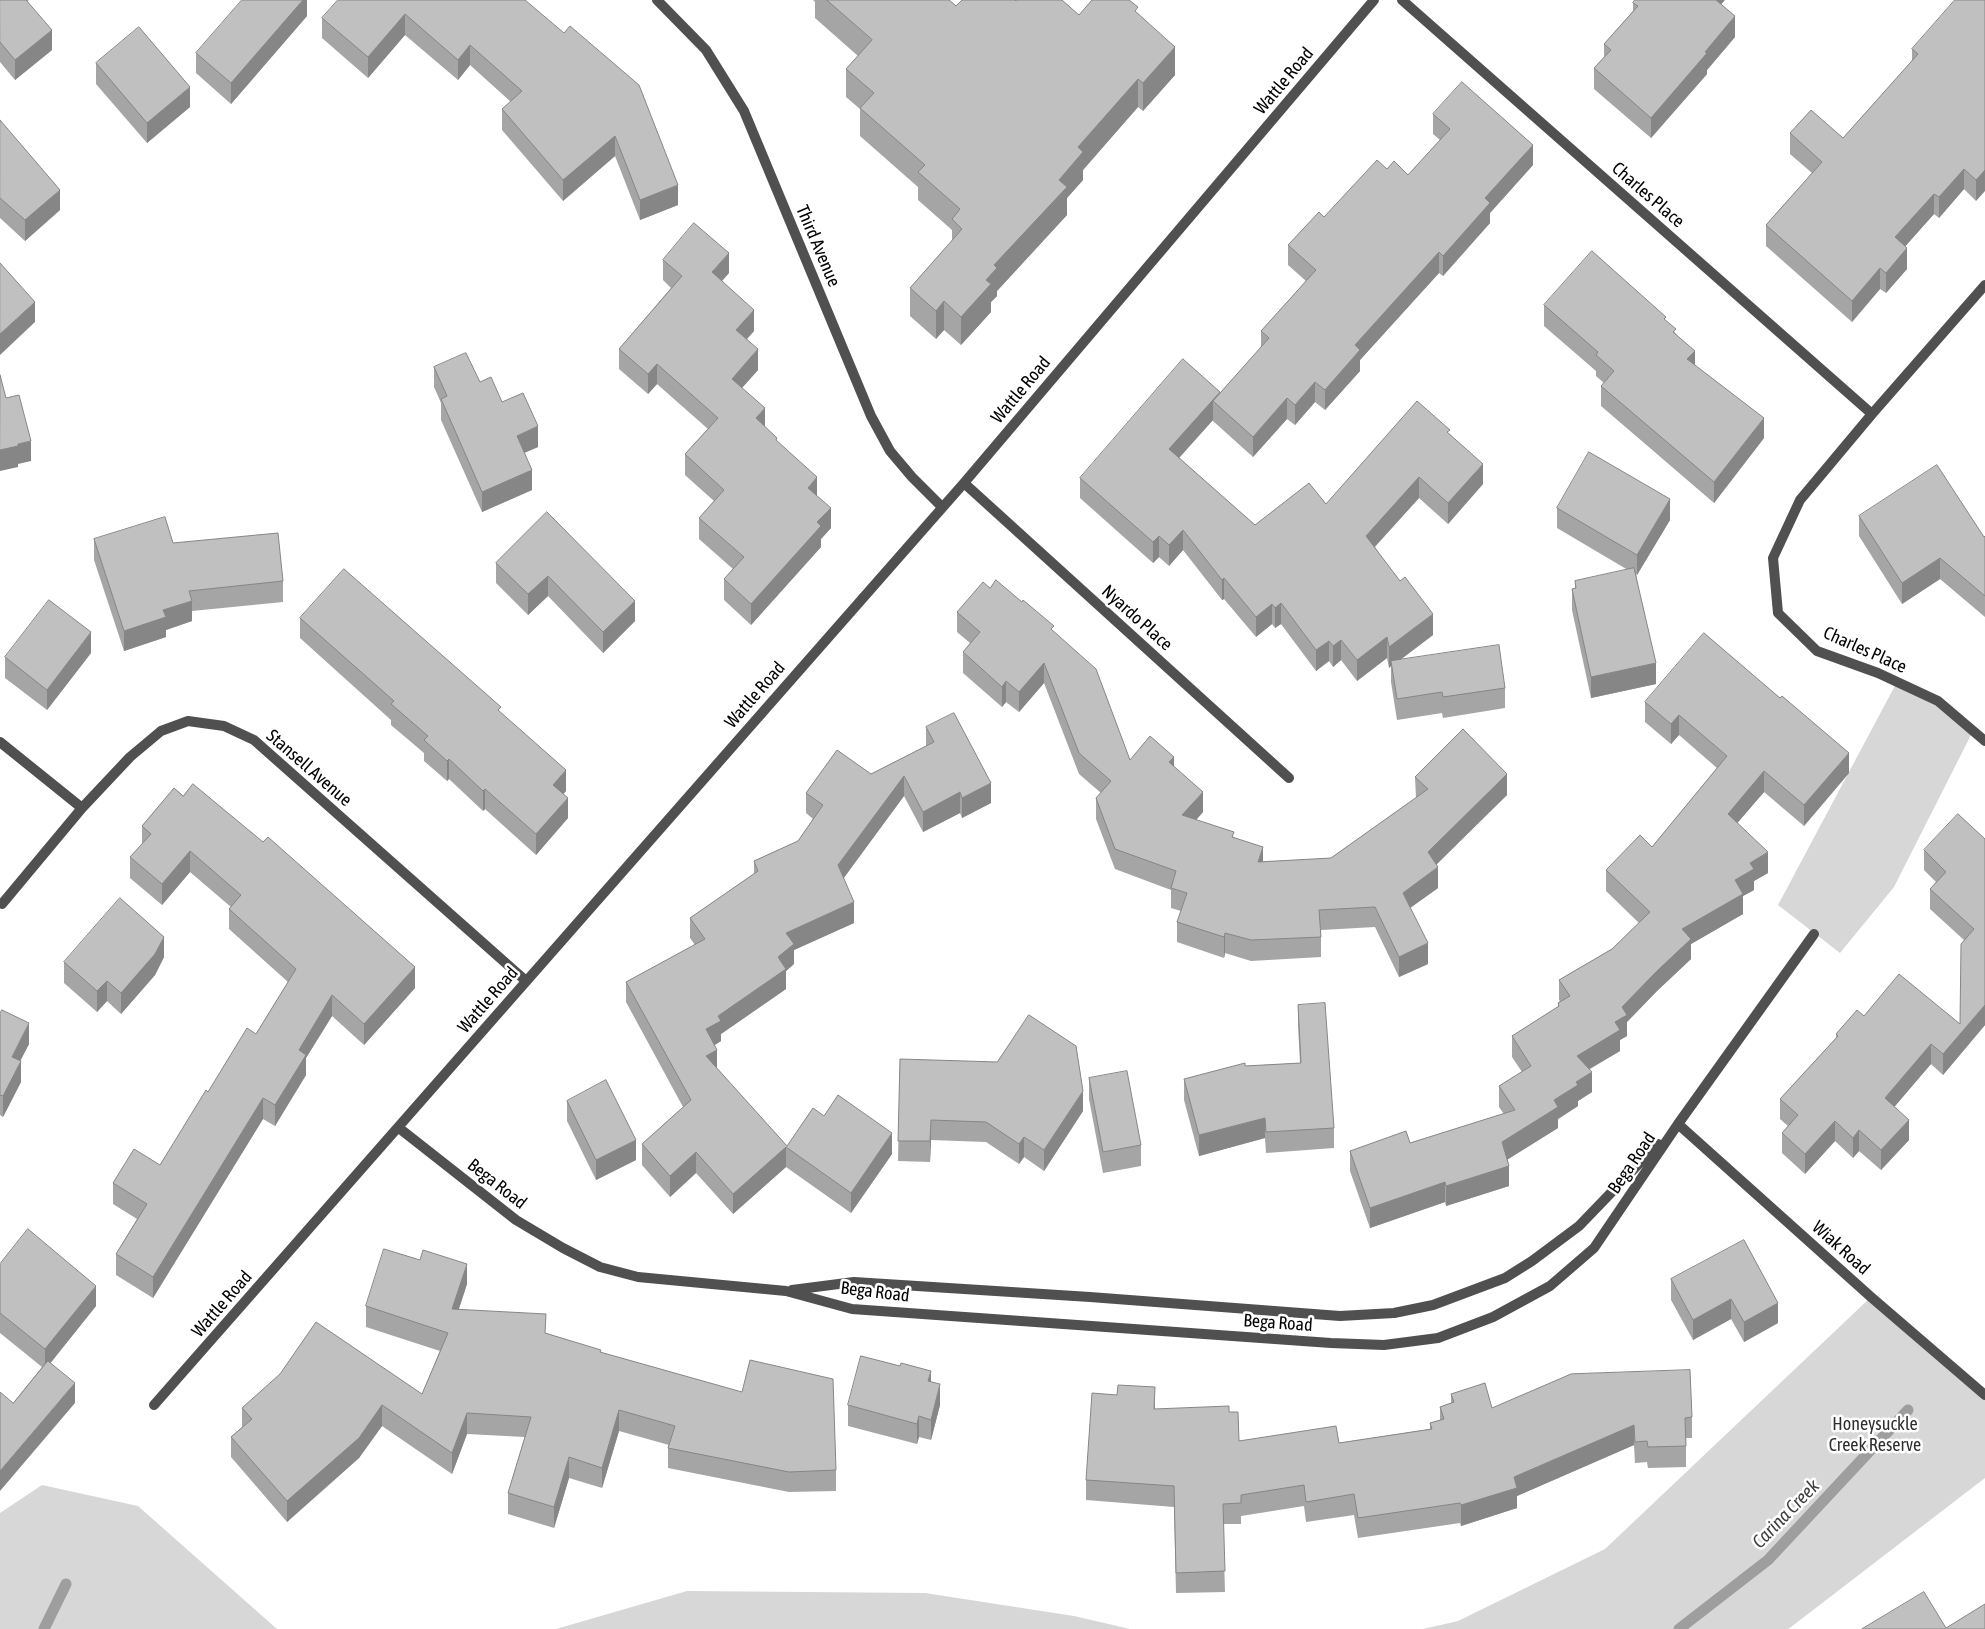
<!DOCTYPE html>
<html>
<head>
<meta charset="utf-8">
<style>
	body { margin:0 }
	canvas { display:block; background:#fff }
</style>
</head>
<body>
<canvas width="1985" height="1629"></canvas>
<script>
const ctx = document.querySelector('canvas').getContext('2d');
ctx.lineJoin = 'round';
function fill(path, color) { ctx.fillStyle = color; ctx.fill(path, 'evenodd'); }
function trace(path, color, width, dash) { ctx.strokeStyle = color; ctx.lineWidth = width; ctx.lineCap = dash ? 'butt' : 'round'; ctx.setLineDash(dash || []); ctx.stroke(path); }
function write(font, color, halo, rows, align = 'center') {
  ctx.font = font + ' "Asap Condensed",sans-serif'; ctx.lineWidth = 5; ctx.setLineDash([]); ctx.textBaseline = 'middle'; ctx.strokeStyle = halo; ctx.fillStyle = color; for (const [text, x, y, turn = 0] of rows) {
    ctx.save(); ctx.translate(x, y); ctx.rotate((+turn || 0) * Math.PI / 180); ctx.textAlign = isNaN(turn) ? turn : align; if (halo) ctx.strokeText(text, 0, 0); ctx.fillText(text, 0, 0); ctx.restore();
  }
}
const green = new Path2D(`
	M1897,682L1938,701L1973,731L1894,887L1840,953L1778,905Z
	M1871,1297L1985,1395V1478L1791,1627L1788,1629H1423L1458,1621L1605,1549Z
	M42,1485L138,1506L277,1629H0V1513Z
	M687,1591L925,1593L1074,1616L1130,1629H556Z`);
const stream = new Path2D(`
	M44,1629L66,1584
	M1679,1629L1768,1560L1908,1410`);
const street = new Path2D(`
	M657,0L706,50L744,111L871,416L890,451L912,477L942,507
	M1402,0L1872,414
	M1985,285L1872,414L1800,500L1773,558L1778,613L1817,651L1878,673L1938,701L1985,741
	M964,483L1289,778
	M0,742L82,808
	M2,904L82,808L130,757L161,731L188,721L224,726L254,740L526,981
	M1678,1124L1871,1297L1985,1395
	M399,1128L516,1220L563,1248L600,1267L638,1277L786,1291L852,1309L1331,1343L1384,1345L1438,1338L1493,1317L1550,1286L1594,1248L1678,1124L1814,934
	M792,1290L854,1282L1090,1297L1340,1316L1394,1313L1433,1305L1505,1278L1532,1261L1579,1226L1658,1144
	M154,1405L964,483L1374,0`);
const wall = new Path2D(`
	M0,0H29L27,2L52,50L15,80L0,62Z
	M307,0V16L231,104L196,73V53Z
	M525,0L678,205L640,220L615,156L563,201L502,130V109L511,102L470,65L458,80L405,35L368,78L322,38V18Z
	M813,0H949L956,6L1016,1L1079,15L1138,13L1175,75L1143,111L1138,107L1083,170V180L1067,198V215L997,291V296L991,302V312L961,345L944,330L936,339L910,316V288L952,241V230L918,200V187L860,136V109L846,97V69L858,56L815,18V2Z
	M1985,0L1976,201L1964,189L1939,218L1934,214L1905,246L1907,269L1886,293L1880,289L1852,322L1766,246V225L1812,173L1790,154V133L1843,138L1912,61V49Z
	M1633,3L1721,4L1735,37L1707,70V74L1651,138L1594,89V68L1604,57V44L1633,11Z
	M96,63L190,107L147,143L96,84Z
	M1433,114L1533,165L1490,213V223L1443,276L1439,273L1360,360V371L1325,410L1315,402L1295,425L1287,419L1253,457L1213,421V420L1179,458L1255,525L1326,504L1450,434L1483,484L1448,524L1419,498L1375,547L1433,635L1400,660L1505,688V708L1443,718L1442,713L1397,720L1391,682V666L1389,668L1387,658L1357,681L1341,660L1333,667L1329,661L1316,671L1281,624L1275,628L1272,624L1256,637L1224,599L1222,600L1183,550L1169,566L1159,557L1153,563L1080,498V478L1220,393L1261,348V331L1306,281L1288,265V245L1387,169L1408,175L1440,140L1433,134Z
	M0,120L60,210L25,241L0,218Z
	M663,260L729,273L722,281L754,331L747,339L758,370L742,388L765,427L777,442L817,496L831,528L821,539V547L751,625L724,600V579L733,569L699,539V518L714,501L685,475V454L708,429L657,384L648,394L619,369V349L671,288L663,280Z
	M1544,305L1666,321L1676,334L1695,365L1764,438L1714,503L1601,406V386L1604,383L1596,376V371L1544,326Z
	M434,367L480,382L502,402L538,447L524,453L532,490L482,512L441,420V403L434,387Z
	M1557,508L1670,520L1637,575L1636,574L1656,684L1591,698L1572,610V589L1575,588V581L1628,570L1557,528Z
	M547,512L635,621L603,653L548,596L528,615L496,583V563Z
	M1859,516L1984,537L1985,536V617L1940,579L1902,604L1859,536Z
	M94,539L173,543L283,581V602L192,611V621L166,630V637L124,651L94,560Z
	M990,588L1054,632L1130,760L1174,767L1203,812L1196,820L1234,837L1263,862L1331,858L1416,798L1415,777L1507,795L1436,864L1438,888L1410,908L1428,964L1399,977L1375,927L1321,930V957L1251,961L1225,953L1224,958L1177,942V922L1181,911L1171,908V890L1115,869L1096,819V798L1101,793L1079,774L1044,683L1019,712L1006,702L1002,707L963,673V652L970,643L957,632V612Z
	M300,618L501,713L566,791L563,794L568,818L536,855L485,809L483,811L449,779L447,781L424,761V753L391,725V720L300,638Z
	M91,653L47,710L5,678V657Z
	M1645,702L1849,773L1804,826L1764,792L1737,823L1768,873L1754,881V890L1743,896V914L1691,944V959L1657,991L1627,1022V1036L1620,1040V1051L1590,1069L1592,1092L1578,1101V1106L1558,1119V1128L1508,1159L1509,1186L1446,1206L1445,1202L1370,1228L1350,1171V1151L1410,1143L1504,1114L1499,1107V1086L1522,1072L1512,1057V1036L1558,1007V1003L1560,1001L1559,1000V980L1612,949L1639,923L1606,891V870L1652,847L1717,768L1679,735L1671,744L1645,722Z
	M926,727L991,803L962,818L960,813L923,832L904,796L843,878L854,923L794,950V964L786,971V989L721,1034V1041L715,1045L717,1069L787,1146L824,1116L892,1154L851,1213L786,1167L733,1214L696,1173L670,1197L642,1165V1144L683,1107L626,1002V982L695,945L690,938V918L754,874V861L798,841L813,819L806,813V793L871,774L926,746Z
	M174,788L415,988L364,1045L332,1016L306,1058V1075L275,1126L263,1119L153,1298L116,1275V1254L137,1219L113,1204V1183L160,1165L208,1092L256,1034L288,982L229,929V909L231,907L190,872L162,905L130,878V857L142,844V826Z
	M1985,839V1025L1943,1075L1931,1064L1894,1106L1909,1140L1881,1170L1859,1151L1853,1158L1835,1141L1805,1174L1782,1153V1133L1788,1126L1780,1119V1099L1836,1038V1034L1864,1016L1960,1024L1964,940L1930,909V889L1936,882L1924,870V850Z
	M164,957L155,975L121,1014L107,1001L97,1012L64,983V962Z
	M1298,1005L1334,1128V1148L1266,1153L1265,1138L1199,1156L1184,1100V1079L1245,1066L1300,1063L1298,1025Z
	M0,1014L29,1044L20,1061L21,1082L3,1117L0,1115Z
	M900,1059L1083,1111L1044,1171L1024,1157L1019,1164L986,1142L931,1140L930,1162L898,1161Z
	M1089,1078L1141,1145V1166L1103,1173L1089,1099Z
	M567,1101L636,1160L596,1180L567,1121Z
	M420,1260L467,1284L459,1309L546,1333L601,1352L836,1470V1491L789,1492L668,1468V1448L669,1445L619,1431L602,1488L569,1478L554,1528L508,1514V1493L525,1437L467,1434L452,1474L382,1426L359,1458L287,1522L231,1457V1437L242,1427V1408L422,1394L440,1351L366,1327V1306Z
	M0,1264L96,1306L50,1363L75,1403H13L42,1367L0,1333Z
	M1671,1279L1778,1303V1323L1744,1342L1731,1319L1693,1340L1671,1300Z
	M931,1382L940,1405L931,1440L919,1437L917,1444L848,1426V1405Z
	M1451,1394L1492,1408L1692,1417V1438H1686V1467L1648,1468L1647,1462L1635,1463L1634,1445L1517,1496V1508L1461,1526L1460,1523L1358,1538L1354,1515L1306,1522L1304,1506L1241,1516V1524H1223L1225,1592L1176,1593L1174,1507L1086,1500V1480L1155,1409L1229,1412L1239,1441L1339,1443L1430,1429V1423L1440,1420V1407L1451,1403Z`);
const shadedWall = new Path2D(`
	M303,0H307V16L231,104V83Z
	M1711,0H1725L1711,16Z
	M405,14V35L368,78V57Z
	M1735,16V37L1707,70V74L1651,138V118Z
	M52,30V50L15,80V60Z
	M470,45V65L458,80V60Z
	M1175,47V75L1143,111V83Z
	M1138,79V107L1083,170V180L1067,198V215L997,291V296L991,302V312L961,345V317L986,280L994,265L1059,180L1078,147Z
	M190,87V107L147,143V123Z
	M615,136V156L563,201V180Z
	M1533,145V165L1490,213V223L1443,276V256L1485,198Z
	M1964,169V189L1939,218V197Z
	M1985,170V191L1976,201V180Z
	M678,185V205L640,220V200Z
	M60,190V210L25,241V220Z
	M1934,194V214L1895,258V237Z
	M1907,248V269L1886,293V273Z
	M1439,252V273L1360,360V371L1325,410V390L1355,345Z
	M729,253V273L712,292V272Z
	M1880,268V289L1852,322V301Z
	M944,301V330L936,339V311Z
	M35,302V322L0,355V334Z
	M754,310V331L736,351V330Z
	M758,349V370L732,399V379Z
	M1695,351V371L1687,359Z
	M657,364V384L648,394V374Z
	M1315,382V402L1295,425V405Z
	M1220,392V407L1213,401V420L1169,469V449Z
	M1287,398V419L1253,457V437Z
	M765,408V428L756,418Z
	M1764,418V438L1714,503V482Z
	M538,426V447L517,456V436Z
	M31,441V461L18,464V467L0,471V450L18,444Z
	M1483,464V484L1448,524V503Z
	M532,470V490L482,512V492Z
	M817,477V497L808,488Z
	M1419,477V498L1366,556V536Z
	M1670,499V520L1637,575V555Z
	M831,508V528L821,539V547L751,625V604L817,522Z
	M1183,530V550L1169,566V545Z
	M1159,536V557L1153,563V542Z
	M1940,558V579L1902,604V583Z
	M548,576V596L528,615V594Z
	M1224,578V599L1222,600V580Z
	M192,601V621L166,630V637L124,651V631L163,610Z
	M635,601V621L603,653V632Z
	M1281,603V624L1275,628V608Z
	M1272,604V624L1256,637V617Z
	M1433,614V635L1392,666L1391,661V666L1389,668V647Z
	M91,632V653L47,710V690Z
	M1387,637V658L1357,681V660Z
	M1341,640V660L1333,667V646Z
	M1329,641V661L1316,671V650Z
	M1044,663V683L1019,712V692Z
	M1656,663V684L1591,698V677Z
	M1006,681V702L1002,707V687Z
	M1679,715V735L1671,744V724Z
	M1849,753V773L1804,826V805Z
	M1174,757V777L1169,762Z
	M449,759V779L447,781V761Z
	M566,770V791L553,806V785Z
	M1764,771V792L1728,834V814Z
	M1507,774V795L1428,873V852Z
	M904,776V796L838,886V865Z
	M991,783V803L962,818V798Z
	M485,789V809L483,811V791Z
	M960,792V813L923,832V812Z
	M1203,792V812L1182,836V815Z
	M568,798V818L536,855V834Z
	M1263,847V867L1258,862Z
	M190,851V872L162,905V884Z
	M1768,852V873L1754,881V890L1743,896V914L1691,944V959L1657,991L1627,1022V1036L1620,1040V1051L1577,1076V1056L1615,1022L1622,1007L1682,929L1735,880L1750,863Z
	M1438,867V888L1403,913V893Z
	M854,902V923L794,950V964L786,971V989L721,1034V1041L706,1050V1029L778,957L786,933Z
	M1225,933V953L1224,958V937Z
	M164,937V957L155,975L121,1014V993Z
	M1428,943V964L1399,977V957Z
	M415,967V988L364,1045V1024Z
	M107,981V1001L97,1012V991Z
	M332,995V1016L306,1058V1075L275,1126V1105L299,1050Z
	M1985,1005V1025L1943,1075V1054Z
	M29,1023V1044L12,1077V1057Z
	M1931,1044V1064L1885,1118V1098Z
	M717,1050V1070L706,1056Z
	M21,1061V1082L3,1117V1096Z
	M1592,1072V1092L1578,1101V1106L1558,1119V1128L1502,1163V1142L1554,1100L1576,1082Z
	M1083,1091V1111L1044,1171V1150Z
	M263,1098V1119L153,1298V1277Z
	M1265,1118V1138L1199,1156V1135Z
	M931,1120V1140L930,1162V1141Z
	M1909,1120V1140L1881,1170V1150Z
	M1835,1121V1141L1805,1174V1154Z
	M1859,1130V1151L1853,1158V1138Z
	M892,1133V1154L851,1213V1193Z
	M1024,1137V1157L1019,1164V1144Z
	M636,1140V1160L596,1180V1160Z
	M786,1147V1167L733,1214V1194Z
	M696,1152V1173L670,1197V1176Z
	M1509,1166V1186L1446,1206V1186Z
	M1445,1182V1202L1370,1228V1208Z
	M467,1264V1284L452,1329V1309Z
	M96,1286V1306L45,1370V1349Z
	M1731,1299V1319L1693,1340V1320Z
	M1778,1303V1323L1744,1342V1322Z
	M931,1371V1391L928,1381Z
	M75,1383V1403L0,1491V1471Z
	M940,1384V1405L931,1440V1420Z
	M1155,1387V1408L1154,1429V1409Z
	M382,1405V1426L359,1458L287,1522V1501Z
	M619,1410V1431L602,1488V1468Z
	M467,1413V1434L452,1474V1453Z
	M919,1416V1437L917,1444V1424Z
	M1634,1425V1445L1517,1496V1508L1461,1526V1505L1514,1477Z
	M569,1457V1478L554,1528V1507Z`);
const building = new Path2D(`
	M0,0H26L52,30L15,60L0,42Z
	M242,0H303L231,83L196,53Z
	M338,0H525L564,33L570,26L639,85L678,185L640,200L615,136L563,180L502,109L522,91L470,45L458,60L405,14L368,57L322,18Z
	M827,0H949L956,6L962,0H1015L1016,1V0H1062L1079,15L1092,0H1129L1138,7L1135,11L1175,47L1143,83L1138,79L1078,147L1083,152L1059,180L1067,187L994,265L997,268L986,280L991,284L961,317L944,301L936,311L910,288L962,229L952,219L960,209L918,172L925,165L860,108L874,93L846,69L872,40Z
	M1635,0H1716L1735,16L1705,52L1707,53L1651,118L1594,68L1611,50L1604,44L1638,6L1633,3Z
	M1955,0H1985V170L1976,180L1964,169L1939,197L1934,194L1895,237L1907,248L1886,273L1880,268L1852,301L1766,225L1822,162L1790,133L1811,110L1843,138L1918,54L1912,49Z
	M139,27L190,87L147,123L96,63Z
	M1462,82L1533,145L1485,198L1490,203L1443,256L1439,252L1355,345L1360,350L1325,390L1315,382L1295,405L1287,398L1253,437L1213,401L1269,338L1261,331L1316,270L1288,245L1319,212L1324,217L1377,160L1387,169L1394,161L1408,175L1450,129L1433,114Z
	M0,120L60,190L25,220L0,198Z
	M694,223L729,253L712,272L754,310L736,330L758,349L732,379L765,408L756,418L777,438L776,440L817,477L808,488L831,508L817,522L821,526L751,604L724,579L744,557L699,518L724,490L685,454L718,418L657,364L648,374L619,349L682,276L663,260Z
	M1592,251L1666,317L1664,319L1676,329L1673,332L1695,351L1687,359L1764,418L1714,482L1601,386L1614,371L1596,355L1598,352L1544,305Z
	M0,263L35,302L0,334Z
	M466,353L480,382L491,377L502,402L523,393L538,426L517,436L532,470L482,492L441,399L447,396L434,367Z
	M1183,359L1220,392L1169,449L1255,525L1309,483L1326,504L1417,401L1450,430L1447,432L1483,464L1448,503L1419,477L1366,536L1400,581L1405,577L1433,614L1389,647L1387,637L1357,660L1341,640L1333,646L1329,641L1316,650L1281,603L1275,608L1272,604L1256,617L1224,578L1222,580L1183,530L1169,545L1159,536L1153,542L1080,478Z
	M0,375L6,398L19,395L31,441L18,444V446L0,450Z
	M1589,452L1670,499L1637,555L1557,508Z
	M1937,465L1984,537L1985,536V596L1940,558L1902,583L1859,516Z
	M547,512L635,601L603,632L548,576L528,594L496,563Z
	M165,517L173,543L278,533L283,581L189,591L192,601L163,610L166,617L124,631L94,539Z
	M1634,568L1656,663L1591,677L1572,589L1576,588L1575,581Z
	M344,569L501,707L498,710L566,770L553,785L568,798L536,834L485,789L483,791L449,759L447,761L424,740L428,736L391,704L394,701L300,618Z
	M996,580L1022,602L1023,600L1054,626L1051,629L1096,669L1130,760L1150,736L1174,757L1169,762L1203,792L1182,815L1234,832L1232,837L1263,847L1258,862L1331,858L1428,789L1415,777L1463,729L1507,774L1428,852L1438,867L1403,893L1428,943L1399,957L1375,907L1319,910L1321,937L1251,940L1225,933L1224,937L1177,922L1187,893L1171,888L1176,871L1115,849L1096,798L1111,781L1079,753L1044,663L1019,692L1006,681L1002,687L963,652L980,632L957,612L983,582L990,588Z
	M49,600L91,632L47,690L5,657Z
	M1704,633L1780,698L1782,696L1849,753L1804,805L1764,771L1728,814L1768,852L1750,863L1754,869L1735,880L1743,894L1682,929L1691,939L1657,971L1622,1007L1627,1015L1615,1022L1620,1030L1577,1056L1592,1072L1576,1082L1578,1085L1554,1100L1558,1107L1502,1142L1509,1166L1446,1186L1445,1182L1370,1208L1350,1151L1406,1131L1410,1143L1515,1110L1499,1086L1531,1066L1512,1036L1559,1006L1558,1003L1570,996L1559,980L1612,949L1650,912L1606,870L1640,835L1652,847L1727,756L1679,715L1671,724L1645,702Z
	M1499,645L1505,688L1443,697L1442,692L1397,699L1391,661Z
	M954,713L991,783L962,798L960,792L923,812L904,776L838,865L854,902L786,933L794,944L778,957L786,969L718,1016L721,1021L706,1029L717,1050L706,1056L787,1146L813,1108L824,1116L838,1095L892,1133L851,1193L786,1147L733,1194L696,1152L670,1176L642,1144L691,1100L626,982L705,939L690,918L758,871L754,861L798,841L823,805L806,793L837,750L871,774L934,742L926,727Z
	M193,784L263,842L268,837L415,967L364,1024L332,995L299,1050L306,1055L275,1105L263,1098L153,1277L116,1254L147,1204L113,1183L134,1149L160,1165L206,1090L208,1092L247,1028L256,1034L296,969L229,909L241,895L190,851L162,884L130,857L151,834L142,826L174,788L183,796Z
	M1958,814L1985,839V1005L1943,1054L1931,1044L1885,1098L1909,1120L1881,1150L1859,1130L1853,1138L1835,1121L1805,1154L1782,1133L1798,1115L1780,1099L1838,1036L1836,1034L1857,1010L1864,1016L1899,974L1960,1024L1961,944L1974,929L1930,889L1946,872L1924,850Z
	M120,898L164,937L155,954L121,993L107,981L97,991L64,962Z
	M1325,1003L1334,1128L1266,1132L1265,1118L1199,1135L1184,1079L1245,1063V1066L1301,1063L1298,1005Z
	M2,1010L29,1023L12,1057L21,1061L3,1096L0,1095V1014Z
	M1029,1015L1076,1046L1083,1091L1044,1150L1024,1137L1019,1144L986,1122L931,1120L930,1141H898L900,1059L997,1062Z
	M1127,1071L1141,1145L1103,1152L1089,1078Z
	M606,1080L636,1140L596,1160L567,1101Z
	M28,1229L96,1286L45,1349L0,1313V1264Z
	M1744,1240L1778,1303L1744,1322L1731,1299L1693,1320L1671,1279Z
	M384,1249L420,1260L423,1250L467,1264L452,1309L546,1314L545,1333L601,1350L600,1352L742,1392L750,1360L833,1379L836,1470L789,1472L668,1448L675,1426L619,1410L602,1468L569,1457L554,1507L508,1493L531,1417L467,1413L452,1453L382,1405L359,1438L287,1501L231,1437L252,1419L242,1408L280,1374L316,1322L422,1394L448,1333L366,1306Z
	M861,1356L900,1366L901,1363L931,1371L928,1381L940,1384L931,1420L919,1416L917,1424L848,1405Z
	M48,1361L75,1383L0,1471V1392L13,1403Z
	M1690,1370L1692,1417L1685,1418L1686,1446L1648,1447L1647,1441L1635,1442L1634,1425L1514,1477L1517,1488L1461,1505L1460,1503L1358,1518L1354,1494L1306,1502L1304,1485L1241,1495V1503L1223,1504L1225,1571L1176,1573L1174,1486L1086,1480L1092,1393L1117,1395L1118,1385L1155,1387L1154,1409L1229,1406V1412H1238L1239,1441L1336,1426L1339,1443L1432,1429L1430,1423L1444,1419L1440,1407L1454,1402L1451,1394L1485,1383L1492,1408L1571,1374Z
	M1924,1592L1946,1628L1985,1604V1629H1862Z`);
const streetNames = [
	["Wattle Road",1284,81,-50],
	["Charles Place",1648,195,41],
	["Third Avenue",818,246,67],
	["Wattle Road",1021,390,-50],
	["Nyardo Place",1137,618,42],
	["Charles Place",1865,650,24],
	["Wattle Road",755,695,-49],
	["Stansell Avenue",309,768,41],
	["Wattle Road",488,1000,-49],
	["Bega Road",1632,1163,-56],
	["Bega Road",497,1184,38],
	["Wiak Road",1841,1248,42],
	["Bega Road",875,1292,7],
	["Wattle Road",222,1304,-49],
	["Bega Road",1278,1323,4]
];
const parkNames = [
	["Honeysuckle",1875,1424],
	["Creek Reserve",1875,1445]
];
const waterNames = [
	["Carina Creek",1786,1514,-46]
];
fill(green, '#d7d7d7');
trace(stream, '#9e9e9e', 11);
trace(street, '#505050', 10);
fill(wall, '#a5a5a5');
fill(shadedWall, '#868686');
fill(building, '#c0c0c0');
trace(building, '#868686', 1);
write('18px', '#000', '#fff', streetNames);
write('18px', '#2e2e2e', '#fff', parkNames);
write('italic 19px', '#3f3f3f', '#fff', waterNames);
</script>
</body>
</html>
